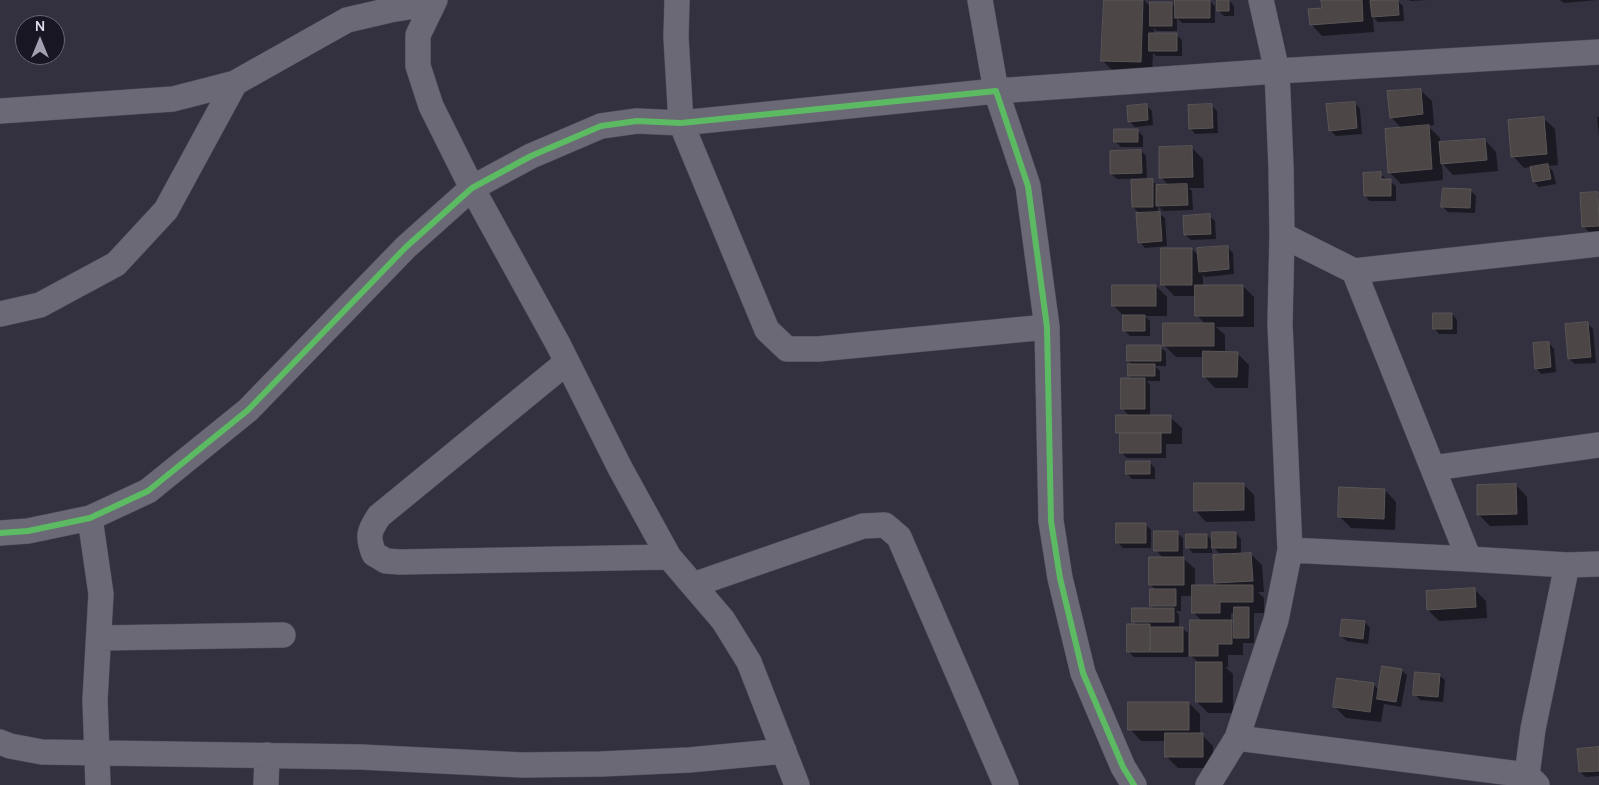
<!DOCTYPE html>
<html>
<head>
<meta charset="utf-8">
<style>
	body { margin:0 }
	#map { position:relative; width:1599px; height:785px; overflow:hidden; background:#333140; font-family:Manrope,sans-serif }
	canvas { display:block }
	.north { position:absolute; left:15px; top:15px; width:50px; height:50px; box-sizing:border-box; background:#171622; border:1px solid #666573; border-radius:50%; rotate:0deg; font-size:14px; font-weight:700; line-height:20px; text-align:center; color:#dddbed }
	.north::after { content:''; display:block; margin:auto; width:18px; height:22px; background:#a2a0b0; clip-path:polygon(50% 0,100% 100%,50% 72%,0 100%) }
</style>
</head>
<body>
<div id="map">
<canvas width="1599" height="785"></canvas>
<div class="north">N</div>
</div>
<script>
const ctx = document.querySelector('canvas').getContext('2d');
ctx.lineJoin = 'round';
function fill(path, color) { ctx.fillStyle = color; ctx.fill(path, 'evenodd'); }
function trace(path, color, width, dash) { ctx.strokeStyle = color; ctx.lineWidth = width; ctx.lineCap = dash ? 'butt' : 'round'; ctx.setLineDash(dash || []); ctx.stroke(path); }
const shadow = new Path2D(`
	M1105,0H1144L1151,7L1172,4L1176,8L1210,1L1215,6V23H1182L1177,18V31H1157L1154,28V34H1176L1182,40V56H1156L1153,53L1152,73L1114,72L1103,61Z
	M1229,0L1234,6V16H1224L1218,10Z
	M1322,0H1371L1372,2L1397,0L1403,6L1404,21L1378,22L1373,17L1374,32L1322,36L1311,24L1323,9Z
	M1409,0H1428L1410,1Z
	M1560,0H1597L1564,3Z
	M1420,90L1432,101L1434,125L1428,126L1440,138V144L1485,140L1496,152L1498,171L1453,175L1442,163L1443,180L1401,184L1389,172L1402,129L1391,117Z
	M1355,103L1360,109L1362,134L1336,136L1330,130Z
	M1146,105L1152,111L1153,125L1135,127L1129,121Z
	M1212,106L1217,111L1218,133L1195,134L1190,128Z
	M1597,117H1599V137Z
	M1543,118L1555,129L1558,165L1548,166L1553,171L1556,184L1539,187L1534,182L1531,167L1524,168L1513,156Z
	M1138,131L1143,136V147H1121L1115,141Z
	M1192,148L1203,159L1204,188H1189L1192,191L1193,210L1163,211L1158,206V213L1165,218L1167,246L1145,248L1140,242V214L1133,207L1152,181L1158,186H1169L1161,177Z
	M1141,151L1146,156L1147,178L1117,179L1111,174Z
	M1380,174L1396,186V201H1370L1365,196Z
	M1470,190L1476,196L1475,213L1448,212L1443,207Z
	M1597,193L1599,195V231L1589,232L1583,226Z
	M1209,216L1215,221L1216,239L1191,240L1185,235L1184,217Z
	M1227,247L1233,253L1234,274L1205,277L1203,274V286H1243L1254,297V327H1216L1225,335V353H1237L1249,365L1248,388H1215L1204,376V357H1176L1164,345L1205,324L1197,315V296H1174L1163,284L1192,249L1199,256Z
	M1156,286L1167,297V316H1145L1150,321V336H1130L1124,330V316L1113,305Z
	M1452,314L1457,320V334H1439L1434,328Z
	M1587,323L1593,329L1596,363L1575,364L1569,359Z
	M1549,343L1554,349L1556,372L1541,374L1536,368Z
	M1160,347L1166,352V366H1155L1160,371V381H1147L1150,385V417H1170L1182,428V444H1166V458H1127L1122,453V437L1118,432L1130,417L1123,409L1132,379L1129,376L1133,365L1128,361Z
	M1149,462L1155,468V479H1132L1127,473Z
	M1243,484L1254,495L1255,521L1206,522L1195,510Z
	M1516,485L1527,497L1528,525L1490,526L1479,515Z
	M1385,490L1396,502L1395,530L1351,528L1339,516Z
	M1146,525L1151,530V548H1123L1118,543Z
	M1177,533L1183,538V558L1195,569V586H1219L1215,583L1228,555V553H1219L1212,546V553H1193L1187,547L1207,535L1213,542L1236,533L1241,539V554H1251L1262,565L1264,592H1258L1264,598V613H1254V643H1243V655H1228V667H1225L1233,674V713H1208L1197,702V661L1191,656L1202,621L1193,612V596H1181V611H1176L1179,615V628H1182L1188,633V657H1134L1128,651L1137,625L1133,621L1155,609L1151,606L1156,590L1150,584L1163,558L1156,550ZM1231,613H1235V625L1231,620Z
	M1475,590L1486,601L1487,618L1439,621L1428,610Z
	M1365,622L1370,628L1368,644L1347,641L1341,636Z
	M1401,670L1407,675L1401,707L1384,704L1381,722L1346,718L1335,707L1373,684L1379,690Z
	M1439,675L1445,680L1443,702L1420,700L1415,694Z
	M1189,703L1200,714V735H1202L1213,746V768H1178L1166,756V741H1141L1130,729Z
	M1599,749V776L1586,777L1580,772Z`);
const building = new Path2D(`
	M1104,0H1143L1141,62L1101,61Z
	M1175,0H1210V18H1175Z
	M1217,0H1229V11H1217Z
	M1321,0H1362L1363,21L1310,25L1308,9L1322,8Z
	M1383,0H1398L1399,15L1372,17L1370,1Z
	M1150,2H1172V26H1150Z
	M1149,33H1177V51H1149Z
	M1421,89L1423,114L1390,118L1387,91Z
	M1355,102L1357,128L1329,131L1326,104Z
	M1147,104L1148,120L1128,122L1127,106Z
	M1212,104L1213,128L1189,129L1188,105Z
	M1544,117L1547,154L1511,157L1508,120Z
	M1429,125L1432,169L1388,173L1385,129Z
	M1114,129H1138V142H1114Z
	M1485,139L1487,160L1441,164L1439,142Z
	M1192,146L1193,177L1159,178V147Z
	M1141,150L1142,173L1110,174V151Z
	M1548,164L1551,179L1533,182L1530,167Z
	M1381,172V179H1391V196H1364L1363,173Z
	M1153,179V207H1132L1131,180Z
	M1187,184L1188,205L1156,206V185Z
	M1443,188L1471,189L1470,208L1441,207Z
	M1598,192L1599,226L1582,227L1580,193Z
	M1160,212L1162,241L1138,243L1136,213Z
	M1210,214L1211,234L1184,235L1183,216Z
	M1228,246L1229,269L1199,272L1197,248Z
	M1161,248H1192V285H1161Z
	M1112,285H1156V306H1112Z
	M1195,285H1243V316H1195Z
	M1433,313H1452V329H1433Z
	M1123,315H1145V331H1123Z
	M1588,322L1591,357L1568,359L1565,324Z
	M1163,323H1214V346H1163Z
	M1549,342L1551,367L1535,369L1533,343Z
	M1127,345H1161V361H1127Z
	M1203,351L1238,352L1237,377H1203Z
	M1128,364H1155V376H1128Z
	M1121,378H1145V409H1121Z
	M1116,415H1171V433H1116Z
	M1120,433H1161V453H1120Z
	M1126,461H1150V474H1126Z
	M1194,483H1244V510L1194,511Z
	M1516,484L1517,514L1477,515V485Z
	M1339,487L1385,489L1384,519L1338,517Z
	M1116,523H1146V543H1116Z
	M1154,531H1178V551H1154Z
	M1212,532H1236V548H1212Z
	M1186,534H1207V548H1186Z
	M1251,553L1253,581L1214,583L1213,555Z
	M1149,557H1184V585H1149Z
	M1192,585H1253V602H1220V613H1192Z
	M1475,588L1476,607L1427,610L1426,591Z
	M1150,589H1176V606H1150Z
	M1234,607H1249V638H1234Z
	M1132,608H1174V622H1132Z
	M1342,619L1365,621L1363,639L1340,636Z
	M1190,620H1232V644H1218V656H1190Z
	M1127,624H1150V652H1127Z
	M1151,627H1183V652H1151Z
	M1196,662H1222V702H1196Z
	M1382,666L1402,669L1396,702L1377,699Z
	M1415,672L1440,674L1438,697L1413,695Z
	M1337,678L1374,683L1370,712L1333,707Z
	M1128,702H1189V730H1128Z
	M1165,733H1203V757H1165Z
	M1599,747V771L1579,772L1577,749Z`);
const street = new Path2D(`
	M435,0L418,35V66L431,106L472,188L558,344L620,468L669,557L723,620L749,662L797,785
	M677,0L676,37L681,123L767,330L787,349H818L1047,327
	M980,0L996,91L1277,71L1599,52
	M0,111L173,99L235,83L347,20L390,10L433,3
	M1282,235L1354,271L1469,559L1567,565L1533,729L1527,775L1537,785
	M1354,271L1599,244
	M0,314L40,305L116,264L166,210L235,83
	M567,362L379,516C369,531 367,536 374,554L386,561L400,562L669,557
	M1433,468L1599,445
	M90,518L101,594L95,700L98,785
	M0,533L28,531L90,518L148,491L248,410L406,247L472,188L531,156L601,126L637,121L681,123L996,91L1028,186L1047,327L1051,521L1060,578L1083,673L1123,767L1134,785
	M1290,550L1469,559
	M1567,565L1599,564
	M693,585L863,526L885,525L899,537L1006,785
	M100,638L283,635
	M1237,738L1527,775
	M0,742L10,746L42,752L361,757L522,765L601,764L689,760L784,751
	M266,785L267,755
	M1208,785L1237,738L1276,620L1290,550L1280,324L1282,235L1281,167L1277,71L1261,0`);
const cycleway = new Path2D(`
	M0,533L28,531L90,518L148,491L248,410L406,247L472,188L531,156L601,126L637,121L681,123L996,91L1028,186L1047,327L1051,521L1060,578L1083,673L1123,767L1134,785`);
fill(shadow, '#0007');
fill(building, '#4c4646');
trace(building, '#5a5556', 1);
trace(street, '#4f4d5a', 26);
trace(street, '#6a6975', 25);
trace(cycleway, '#5cba63', 6);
</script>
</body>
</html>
